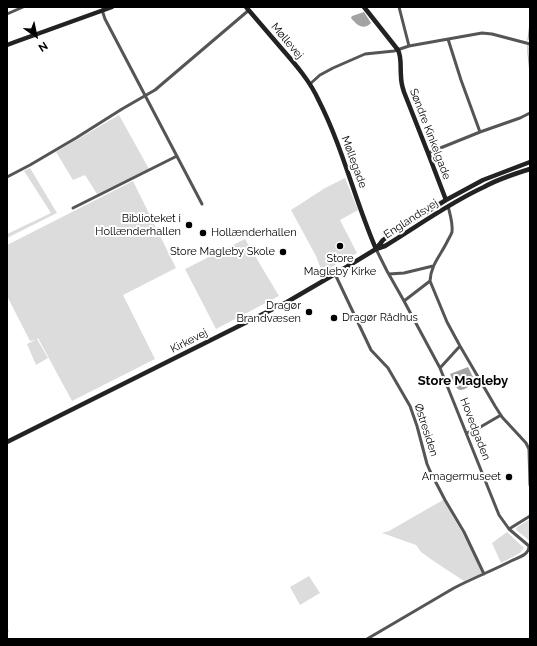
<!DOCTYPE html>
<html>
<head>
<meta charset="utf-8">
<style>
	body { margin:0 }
	#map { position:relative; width:537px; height:646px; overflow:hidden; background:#fff; font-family:Raleway,sans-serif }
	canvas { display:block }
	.frame { position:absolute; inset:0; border:8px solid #000; pointer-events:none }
	.north { position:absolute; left:16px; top:16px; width:40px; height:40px; -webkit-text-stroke:3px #fff; paint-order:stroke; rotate:147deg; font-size:11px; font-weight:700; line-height:16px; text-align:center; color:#000 }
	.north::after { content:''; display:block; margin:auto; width:14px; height:18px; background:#000; clip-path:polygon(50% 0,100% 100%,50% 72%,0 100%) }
</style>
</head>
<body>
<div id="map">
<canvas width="537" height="646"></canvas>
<div class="frame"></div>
<div class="north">N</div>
</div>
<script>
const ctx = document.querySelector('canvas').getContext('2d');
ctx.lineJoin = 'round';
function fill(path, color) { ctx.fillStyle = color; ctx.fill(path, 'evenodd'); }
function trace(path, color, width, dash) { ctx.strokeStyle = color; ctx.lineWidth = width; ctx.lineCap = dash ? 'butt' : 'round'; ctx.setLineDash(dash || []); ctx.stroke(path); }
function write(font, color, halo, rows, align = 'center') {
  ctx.font = font + ' Raleway,sans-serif'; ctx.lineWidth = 4; ctx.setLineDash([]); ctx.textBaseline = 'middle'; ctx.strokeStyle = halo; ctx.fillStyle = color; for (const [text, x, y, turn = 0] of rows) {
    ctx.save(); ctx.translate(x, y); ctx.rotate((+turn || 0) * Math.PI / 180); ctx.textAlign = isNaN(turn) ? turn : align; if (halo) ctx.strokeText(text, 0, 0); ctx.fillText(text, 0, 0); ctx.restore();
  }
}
const green = new Path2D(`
	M119,115L149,169L97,194L85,175L73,180L56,152Z
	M30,168L57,213L7,238V234L51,213L24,171Z
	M345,178L358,210L340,220L357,253L322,272L316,256L291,210L325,188Z
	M133,181L176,268L123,295L155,359L72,401L38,338L37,339L48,358L36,365L27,344L35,340L30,341L7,296V245Z
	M245,239L279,296L216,329L185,269Z
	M443,500L444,501L465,538L482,573L464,581L435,562L421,552L416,545L382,533L389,531Z
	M530,519V541L516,530L517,527Z
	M507,532L524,548L520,553L501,563L492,543Z
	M309,576L320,593L300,605L290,587Z`);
const water = new Path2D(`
	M364,12L371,23C363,31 357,25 351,18L352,16Z
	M468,367L476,383C457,393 459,394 450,374Z`);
const stream = new Path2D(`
	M528,40L530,22
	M528,45V53L530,74
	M7,628L8,631`);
const street = new Path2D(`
	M399,7L409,46
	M102,10L105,19L202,204
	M7,14L23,7
	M448,39L461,80L480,132
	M310,84L320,75L333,68L365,54L394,51L409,46L482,33L492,34L530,44
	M428,153L480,132L520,118L530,113
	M7,177L30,165L76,138L122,109L155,90L249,10
	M448,206C450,214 453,223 452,232C451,235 449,238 448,240C441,255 431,264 430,281L447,322L460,346L495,406L502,417L526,443L529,449L530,485
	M73,208L177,156
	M335,274L371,350L388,368L410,406L417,426L427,464L430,471L445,500L464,532L484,574
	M389,274L404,273L433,266
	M404,301L430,281
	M440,368L460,346
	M467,433L477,429L501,415
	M509,529L530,516
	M367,639L454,588C473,578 494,570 513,560C518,558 524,556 527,552C529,550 529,549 529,546L509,529L499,515L440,368L404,301L387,271L376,249`);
const secondary = new Path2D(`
	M246,7C258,21 270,35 282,49C296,65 310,81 319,101C343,148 355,201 376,249
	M364,7L398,50C402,58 400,67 401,76C401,81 402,86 404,92L428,153L446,200
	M7,45L15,42L112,7
	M376,249L383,240L393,233L446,200L483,180L530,162
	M7,442L287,302L335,274L376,249L385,246C418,226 449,203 484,187C498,179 514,174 530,169`);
const markers = [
	[189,225,4,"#000"],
	[203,233,4,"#000"],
	[340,246,4,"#000"],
	[283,252,4,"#000"],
	[309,312,4,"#000"],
	[334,318,4,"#000"],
	[509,477,4,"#000"]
];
const streetNames = [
	["Møllevej",287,41,50],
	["Søndre Kinkelgade",430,134,69],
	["Møllegade",354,162,70],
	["Englandsvej",411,219,-33],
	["Kirkevej",189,341,-27],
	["Hovedgaden",475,429,69],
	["Østresiden",426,430,72]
];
const poiNames = [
	["Biblioteket i",181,219],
	["Hollænderhallen",181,232],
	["Hollænderhallen",211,233,"left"],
	["Store Magleby Skole",275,252],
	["Store",340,259,"center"],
	["Magleby Kirke",340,272,"center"],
	["Dragør",301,306],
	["Brandvæsen",301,319],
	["Dragør Rådhus",342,318,"left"],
	["Amagermuseet",501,477]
];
const quarterNames = [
	["Store Magleby",463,381]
];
fill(green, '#dcdcdc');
fill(water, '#a3a3a3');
trace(stream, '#a3a3a3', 1);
trace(street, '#555', 3);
trace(secondary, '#222', 4.5);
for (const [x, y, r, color] of markers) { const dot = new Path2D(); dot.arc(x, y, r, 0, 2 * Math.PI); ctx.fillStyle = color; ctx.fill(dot); trace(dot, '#fff', 1.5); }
write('11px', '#000', '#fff', streetNames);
write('11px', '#000', '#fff', poiNames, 'right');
write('bold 13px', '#000', '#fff', quarterNames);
</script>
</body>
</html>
